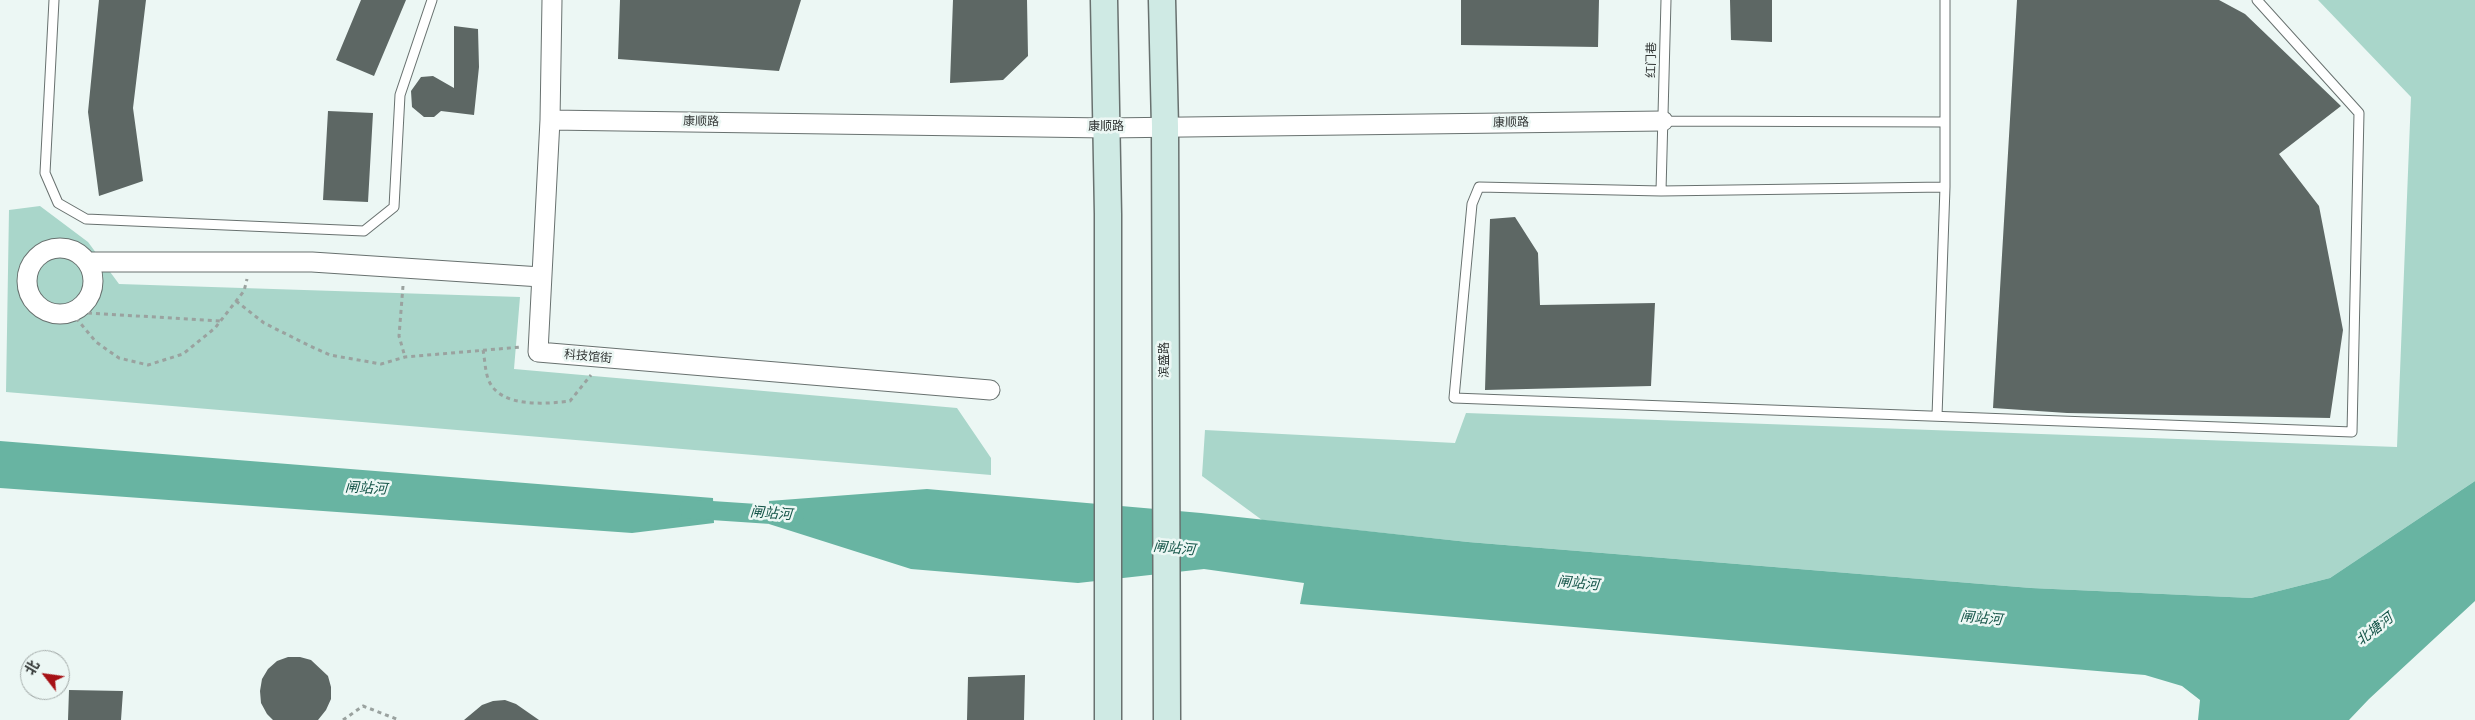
<!DOCTYPE html>
<html>
<head>
<meta charset="utf-8">
<style>
	body { margin:0 }
	#map { position:relative; width:2475px; height:720px; overflow:hidden; background:#ecf7f4; font-family:Signika,"Noto Sans SC",sans-serif }
	canvas { display:block }
	.north { position:absolute; left:20px; top:650px; width:50px; height:50px; box-sizing:border-box; background:#ecf7f4; border:1px solid #a2aaa8; border-radius:50%; rotate:300deg; font-size:14px; font-weight:700; line-height:20px; text-align:center; color:#323635 }
	.north::after { content:''; display:block; margin:auto; width:18px; height:22px; background:#a61115; clip-path:polygon(50% 0,100% 100%,50% 72%,0 100%) }
</style>
</head>
<body>
<div id="map">
<canvas width="2475" height="720"></canvas>
<div class="north">北</div>
</div>
<script>
const ctx = document.querySelector('canvas').getContext('2d');
ctx.lineJoin = 'round';
function fill(path, color) { ctx.fillStyle = color; ctx.fill(path, 'evenodd'); }
function trace(path, color, width, dash) { ctx.strokeStyle = color; ctx.lineWidth = width; ctx.lineCap = dash ? 'butt' : 'round'; ctx.setLineDash(dash || []); ctx.stroke(path); }
function write(font, color, halo, rows, align = 'center') {
  ctx.font = font + ' Signika,"Noto Sans SC",sans-serif'; ctx.lineWidth = 5; ctx.setLineDash([]); ctx.textBaseline = 'middle'; ctx.strokeStyle = halo; ctx.fillStyle = color; for (const [text, x, y, turn = 0] of rows) {
    ctx.save(); ctx.translate(x, y); ctx.rotate((+turn || 0) * Math.PI / 180); ctx.textAlign = isNaN(turn) ? turn : align; if (halo) ctx.strokeText(text, 0, 0); ctx.fillText(text, 0, 0); ctx.restore();
  }
}
const green = new Path2D(`
	M2318,0H2475V481L2330,578L2251,598L2031,588L1468,542L1262,520L1202,476L1205,430L1455,443L1466,413L2397,447L2411,97Z
	M40,206L88,242L119,284L520,297L514,369L957,408L991,458V475L6,392L9,210Z`);
const water = new Path2D(`
	M0,441L713,498L714,523L632,533L0,488Z
	M2475,481V601L2369,699L2349,720H2198L2200,700L2182,686L2145,675L1300,604L1304,583L1204,569L1078,583L911,569L769,524V501L927,489L1201,513L1468,542L2031,588L2251,598L2330,578Z`);
const canal = new Path2D(`
	M689,509L794,516`);
const building = new Path2D(`
	M99,0H146L133,108L143,181L99,196L88,112Z
	M361,0H406L374,76L336,60Z
	M620,0H801L779,71L618,59Z
	M953,0H1027L1028,56L1003,80L950,83Z
	M1461,0H1599L1598,47L1461,45Z
	M1730,0H1772V42L1731,40Z
	M2017,0H2219L2245,14L2341,106L2279,154L2319,206L2343,330L2330,418L2067,413L1993,408Z
	M454,26L478,29L479,67L474,115L441,111L434,117H424L412,107L411,91L421,77L433,76L454,88Z
	M328,111L373,113L368,202L323,200Z
	M1515,217L1538,253L1540,305L1655,303L1651,386L1485,390L1490,219Z
	M288,657H300L311,660L328,676L331,687V699L326,710L318,720H273L267,714L261,703L260,691L262,679L268,669L277,661Z
	M1025,675L1024,720H967L968,677Z
	M69,690L123,691L121,720H68Z
	M505,700L516,704L539,720H464L482,705L493,701Z`);
const path = new Path2D(`
	M403,286L399,336L405,357
	M236,301L264,323L310,346L330,355L381,364L405,357L521,347
	M71,312L96,342L119,358L148,365L183,354L215,328L244,291L247,279
	M72,312L220,321
	M483,350C485,360 485,372 489,381C501,408 546,404 570,401L591,375
	M343,720L363,706L399,720`);
const lane = new Path2D(`
	M54,0L45,173L58,203L86,219L364,231L394,207L400,95L432,0
	M1666,0L1661,191L1479,187L1472,204L1454,398L2352,432L2359,113L2257,0
	M1663,121L1944,122
	M1661,191L1945,187
	M1937,416L1945,187V0`);
const street = new Path2D(`
	M552,0L550,120L538,352L990,390
	M550,120L1106,128L1663,121
	M27 281a33 33 0 1 1 66 0a33 33 0 1 1-66 0Z
	M87,262H312L541,277`);
const secondary = new Path2D(`
	M1104,0L1108,214V720
	M1162,0L1165,127L1167,720`);
const streetNames = [
	["红门巷",1652,60,-89],
	["康顺路",701,122,1],
	["康顺路",1511,123,-1],
	["康顺路",1106,127],
	["科技馆街",588,357,5],
	["滨盛路",1165,360,-90]
];
const waterNames = [
	["闸站河",366,489,3],
	["闸站河",771,514,4],
	["闸站河",1174,549,5],
	["闸站河",1578,584,5],
	["闸站河",1981,619,5],
	["北塘河",2375,630,-38]
];
fill(green, '#a9d6ca');
fill(water, '#68b4a2');
trace(canal, '#68b4a2', 19);
fill(building, '#5d6764');
trace(lane, '#68716f', 11);
trace(street, '#68716f', 21);
trace(secondary, '#68716f', 29);
trace(path, '#9aa29f', 3, [4, 4]);
trace(lane, '#fff', 9);
trace(street, '#fff', 19);
trace(secondary, '#cfeae4', 26);
write('12px', '#323635', '#ecf7f4', streetNames);
write('italic 14px', '#135347', '#ecf7f4', waterNames);
</script>
</body>
</html>
